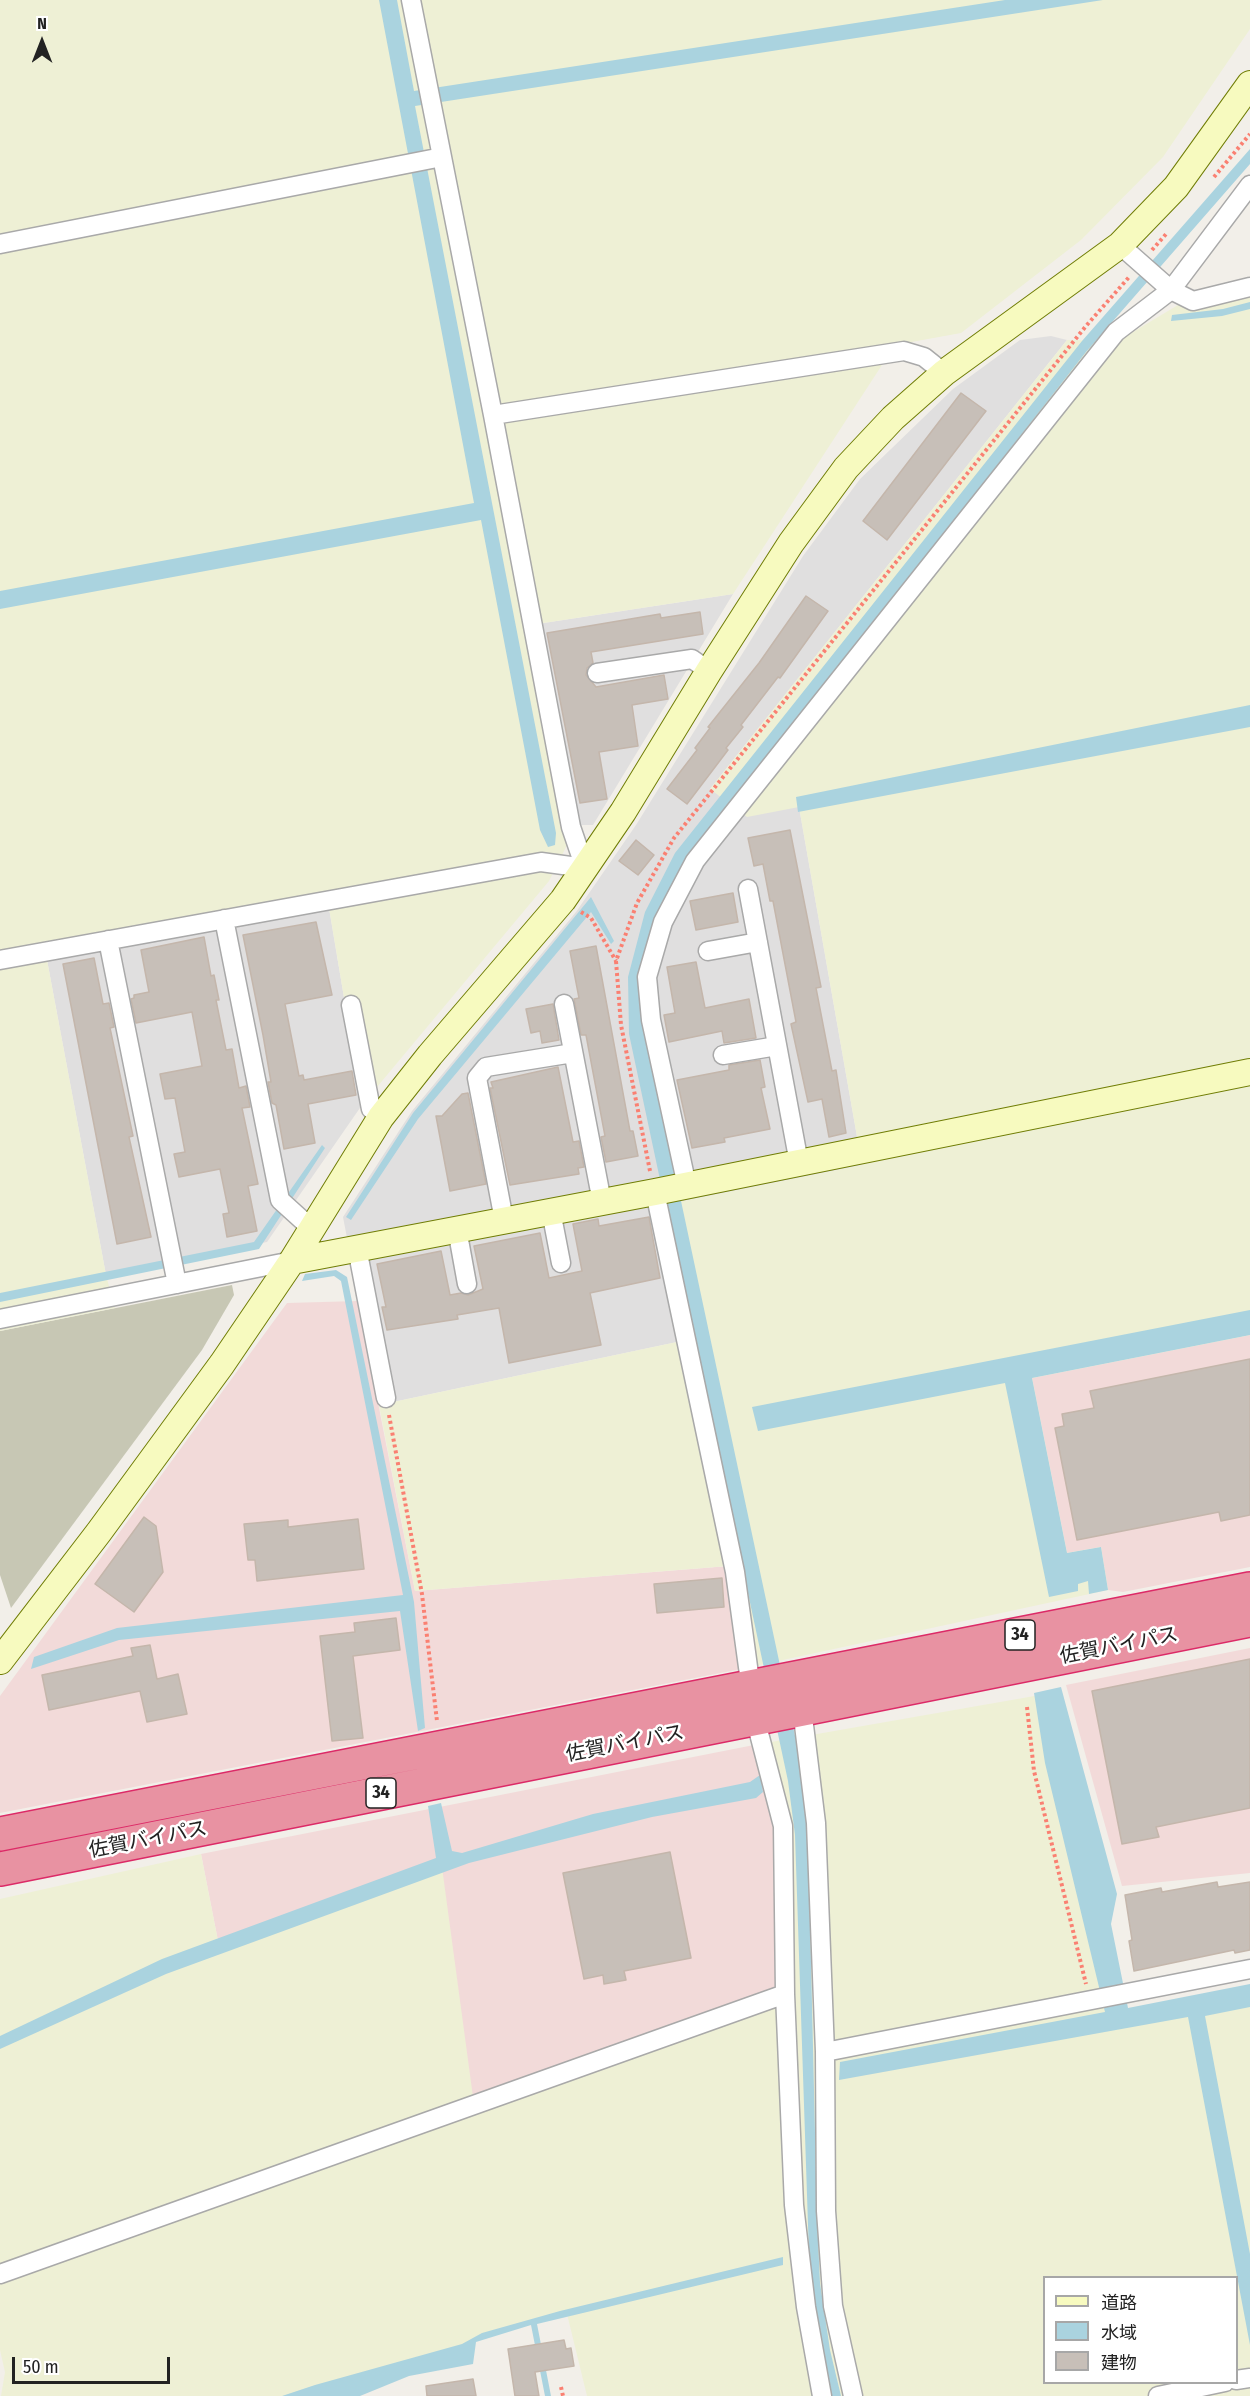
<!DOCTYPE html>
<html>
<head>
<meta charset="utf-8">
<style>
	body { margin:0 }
	#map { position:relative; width:1250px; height:2396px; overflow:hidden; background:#f2efe9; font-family:"Fira Sans Condensed","Noto Sans JP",sans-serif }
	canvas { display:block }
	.legend { position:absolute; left:1043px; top:2276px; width:195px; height:108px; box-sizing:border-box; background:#fff; border:2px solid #a7a7a7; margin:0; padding:8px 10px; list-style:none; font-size:18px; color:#222 }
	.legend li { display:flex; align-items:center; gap:12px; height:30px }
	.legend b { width:30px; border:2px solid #a7a7a7 }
	.north { position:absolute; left:12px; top:12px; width:60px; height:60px; -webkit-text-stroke:4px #fff; paint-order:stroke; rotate:0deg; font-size:16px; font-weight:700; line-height:24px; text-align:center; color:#222 }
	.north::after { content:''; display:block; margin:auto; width:21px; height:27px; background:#222; clip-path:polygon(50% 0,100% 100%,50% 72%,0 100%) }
	.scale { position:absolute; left:12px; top:2357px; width:158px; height:27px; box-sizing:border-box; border:3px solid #222; border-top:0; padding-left:8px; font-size:18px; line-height:21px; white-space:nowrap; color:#222; -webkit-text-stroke:4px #fff; paint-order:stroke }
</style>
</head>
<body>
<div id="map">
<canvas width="1250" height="2396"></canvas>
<ul class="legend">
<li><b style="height:8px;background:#f7fabf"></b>道路</li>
<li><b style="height:16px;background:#aad3df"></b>水域</li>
<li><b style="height:16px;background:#c7bfb8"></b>建物</li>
</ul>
<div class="north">N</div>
<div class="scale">50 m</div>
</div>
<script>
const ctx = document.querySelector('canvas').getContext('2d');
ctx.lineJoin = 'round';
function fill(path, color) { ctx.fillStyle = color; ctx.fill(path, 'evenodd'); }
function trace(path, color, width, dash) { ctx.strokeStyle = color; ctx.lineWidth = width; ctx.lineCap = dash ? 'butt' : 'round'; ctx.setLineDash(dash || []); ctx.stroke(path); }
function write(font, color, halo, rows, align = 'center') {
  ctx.font = font + ' "Fira Sans Condensed","Noto Sans JP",sans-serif'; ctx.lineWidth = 5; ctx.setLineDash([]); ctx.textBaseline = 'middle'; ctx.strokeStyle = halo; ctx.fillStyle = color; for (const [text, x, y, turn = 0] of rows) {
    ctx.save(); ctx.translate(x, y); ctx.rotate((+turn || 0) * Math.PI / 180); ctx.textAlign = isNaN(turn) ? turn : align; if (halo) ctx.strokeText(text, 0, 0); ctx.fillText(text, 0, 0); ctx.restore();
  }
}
const residential = new Path2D(`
	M1051,336L1067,340L710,789L799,807L862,1165L669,1204L696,1338L379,1405L343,1217L412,1111L576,912L636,825L803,556L860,479L953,389L1020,340Z
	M733,594L593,825H577L537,624Z
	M329,908L362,1105L267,1242L106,1275L47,960Z`);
const commercial = new Path2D(`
	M358,1301L415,1591L729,1566L741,1669L0,1813V1696L287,1303Z
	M1250,1335V1567L1123,1592L1108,1590L1101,1547L1067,1553L1032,1378Z
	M1250,1648V1873L1122,1886L1066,1685Z
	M754,1745L775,1823V1989L473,2097L219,1946L201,1854Z`);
const construction = new Path2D(`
	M232,1285L234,1295L202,1350L11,1608L0,1575V1331Z`);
const farmland = new Path2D(`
	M0,0H1250V29L1163,157L1081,240L961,333L895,345L733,594L537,624L577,825L549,881L362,1105L329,908L47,960L106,1275L115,1308L0,1331Z
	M1250,281V1335L1032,1378L1067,1553L1101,1547L1108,1590L741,1669L728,1566L415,1591L379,1405L696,1338L668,1204L862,1165L799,807L747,817L710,789L1067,340L1118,341L1198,293Z
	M1046,1694L1122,2020L1250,1995V2396H587L567,2314L478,2340L311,2396H1L5,2372L0,2350V1899L201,1854L219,1946L442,1867L473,2097L775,1989V1823L754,1745ZM1044,2278H1236V2382H1044Z`);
const water = new Path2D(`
	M379,0H397L414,91L1005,0H1103L415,106L556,833L555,845L548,847L540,830L481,520L0,609V591L474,503Z
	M1250,149V164L1086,352L688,860L657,920L645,1032L804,1778L808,1833L817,2219L820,2283L830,2350L841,2396H830L810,2285L795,1835L788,1781L629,1034L628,977L645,912L675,853L1082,341Z
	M1250,302V309L1222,316L1171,321L1172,315L1223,309Z
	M1250,705V727L798,812L796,797Z
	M591,897L614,941L611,944L591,912L418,1119L351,1220L346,1217L413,1113Z
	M322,1145L325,1148L259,1249L0,1302V1293L254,1242Z
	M336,1270L347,1277L414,1602L425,1728L418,1731L400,1611L119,1640L31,1669L34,1657L117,1628L403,1595L341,1281L334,1276L302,1281L305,1274Z
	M1250,1310V1335L1032,1378L1067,1553L1101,1547L1108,1590L1089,1594L1088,1581L1078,1584V1591L1049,1597L1005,1383L758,1431L752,1407Z
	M1061,1687L1117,1894L1111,1924L1128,2008L1250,1984V2007L1205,2016L1250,2254V2345L1188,2017L839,2080L840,2062L1105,2012L1045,1763L1034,1693Z
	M760,1775L763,1792L756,1798L652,1817L469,1863L166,1974L0,2049V2036L162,1959L436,1858L428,1806L441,1803L452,1851L462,1853L593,1814L750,1782Z
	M783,2257V2265L537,2324L551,2396H545L531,2325L476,2342L473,2364L409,2376L360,2396H282L315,2385L462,2344L482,2333L560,2311Z`);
const building = new Path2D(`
	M961,393L986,411L887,540L863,521Z
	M806,596L828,611L780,678L778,677L741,725L743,727L726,748L728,750L687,804L667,789L697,750L695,748L710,728L708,727L759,663Z
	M700,612L703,634L591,652L593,663L587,668L586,675L596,687L664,675L668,699L632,705L638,746L599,752L607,799L580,803L547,633L660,614L661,618Z
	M790,830L821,987L816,988L832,1071L836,1070L846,1133L829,1137L822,1099L808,1102L791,1024L796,1022L773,901H770L763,864L754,866L748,838Z
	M636,840L654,855L638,875L619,861Z
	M733,893L738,922L696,930L690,901Z
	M316,922L332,995L285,1004L299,1076L303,1075L304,1080L352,1071L356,1095L308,1104L315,1143L284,1149L276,1105L272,1103L268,1082H271L263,1035L243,935Z
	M204,937L211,976L214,975L219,1000H216L226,1050L232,1049L239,1088L246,1086L250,1107L242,1108L258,1184L248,1186L257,1231L227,1237L223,1214L229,1213L220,1169L179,1177L174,1154L185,1152L175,1098L165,1099L160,1074L202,1066L192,1012L136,1023L131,999L134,998V995L149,992L141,950Z
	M596,946L630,1131H633L638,1156L606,1162L601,1137L605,1136L586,1035H581L574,999L579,998L570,951Z
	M94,958L103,1004L109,1003L114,1027L110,1028L133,1136L129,1137L151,1237L117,1244L63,964Z
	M696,962L705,1008L749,999L756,1038L724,1043L722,1031L669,1042L664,1015L675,1013L667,967Z
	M553,1004L559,1040L542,1043L540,1031L531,1033L526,1009Z
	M760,1060L765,1087L761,1088L770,1129L724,1138L725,1142L692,1148L677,1080L729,1070V1065Z
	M558,1067L573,1142L579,1141L584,1167L578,1168L579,1174L510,1185L490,1088H493L491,1082Z
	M468,1093L486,1184L450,1191L436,1116H442L462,1094Z
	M649,1217L660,1278L590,1293L601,1345L509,1363L499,1308L457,1315L458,1319L387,1330L382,1307H386L377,1264L441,1251L450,1295L461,1293L468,1295L483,1289L474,1246L540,1233L549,1278L582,1271L573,1224L598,1219L599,1226Z
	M1250,1359V1515L1221,1521L1219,1512L1077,1540L1055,1428L1064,1426L1062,1414L1094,1408L1090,1391Z
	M144,1517L156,1526L163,1572L134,1612L95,1584Z
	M358,1519L364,1569L257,1581L255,1560H248L244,1524L288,1520V1527Z
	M722,1578L724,1607L657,1613L654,1584Z
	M396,1618L400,1650L353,1656L363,1738L332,1741L320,1636L355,1632L354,1623Z
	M150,1645L157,1679L178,1674L187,1714L147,1722L140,1691L49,1710L42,1675L133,1656L131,1648Z
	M1250,1659V1808L1156,1827L1159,1837L1122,1844L1092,1691Z
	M670,1852L691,1958L624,1971L626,1980L604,1984L603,1975L584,1979L563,1873Z
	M1217,1882L1218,1887L1250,1882V1950L1235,1953L1234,1950L1134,1971L1129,1941L1132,1940L1125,1895L1161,1888L1162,1892Z
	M564,2340L566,2349L571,2348L574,2366L535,2372L539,2396H515L508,2349Z
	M473,2379L476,2396H427L426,2386Z`);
const path = new Path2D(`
	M1214,177L1250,134
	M1152,250L1167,233
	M581,912L591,918L616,961
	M650,1171L621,1025L616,961L637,903L674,838L1086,326L1130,276
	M389,1415L422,1594L437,1721
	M1027,1707L1034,1771L1086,1984
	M561,2387L563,2396`);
const street = new Path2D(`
	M0,244L442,157
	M1120,245L1171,290L1193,301L1250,287
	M493,415L904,351L924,357L944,373
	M597,673L692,659L709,671
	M748,889L799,1163
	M224,919L280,1200L312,1229
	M108,940L177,1284
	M708,951L758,942
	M0,960L541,862L585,868L571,827L493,415L411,0
	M564,1004L602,1202
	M351,1005L371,1109L381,1117
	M723,1055L777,1046
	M687,1186L651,1020L647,977L663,922L695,861L1116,332L1171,290L1250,185
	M655,1192L735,1572L755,1718L783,1826L785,1994L794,2205L806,2307L822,2396
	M551,1211L561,1263
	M504,1220L477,1078L486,1067L573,1053
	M457,1229L467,1284
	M357,1248L386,1398
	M0,1319L292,1261
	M802,1709L816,1823L825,2052
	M0,2274L785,1994
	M1236,2380L1250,2378
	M853,2396L833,2306L826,2211L825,2052L1250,1969
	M1158,2396L1225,2382`);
const secondary = new Path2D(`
	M292,1261L655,1192L1250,1072
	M0,1661L99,1532L222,1364L292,1261L381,1117L430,1055L563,900L623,812L709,671L791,543L846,468L893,418L944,373L1120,245L1176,187L1250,84`);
const highway = new Path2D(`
	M0,1834L1250,1589
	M0,1869L1250,1620`);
const shields = [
	[1020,1635,30],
	[381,1793,30]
];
const shieldNames = [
	["34",1020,1635],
	["34",381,1793]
];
const streetNames = [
	["佐賀バイパス",1119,1646,-11],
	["佐賀バイパス",625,1744,-11],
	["佐賀バイパス",148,1840,-11]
];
fill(residential, '#e0dfdf');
fill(commercial, '#f2dad9');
fill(construction, '#c7c7b4');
fill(farmland, '#eef0d5');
fill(water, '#aad3df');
fill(building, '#c7bfb8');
trace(building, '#c4b6ab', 1.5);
trace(street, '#a9a9a9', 21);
trace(secondary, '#707d05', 28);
trace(highway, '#dc2a67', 36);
trace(path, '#fa8072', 4, [3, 3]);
trace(street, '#fff', 18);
trace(secondary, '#f7fabf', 26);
trace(highway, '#e892a2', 33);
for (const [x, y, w] of shields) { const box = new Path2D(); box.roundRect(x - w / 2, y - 15, w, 30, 4.5); ctx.fillStyle = '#fff'; ctx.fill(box); trace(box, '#222', 1.5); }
write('bold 18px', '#222', null, shieldNames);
write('20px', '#222', '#fff', streetNames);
</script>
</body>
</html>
